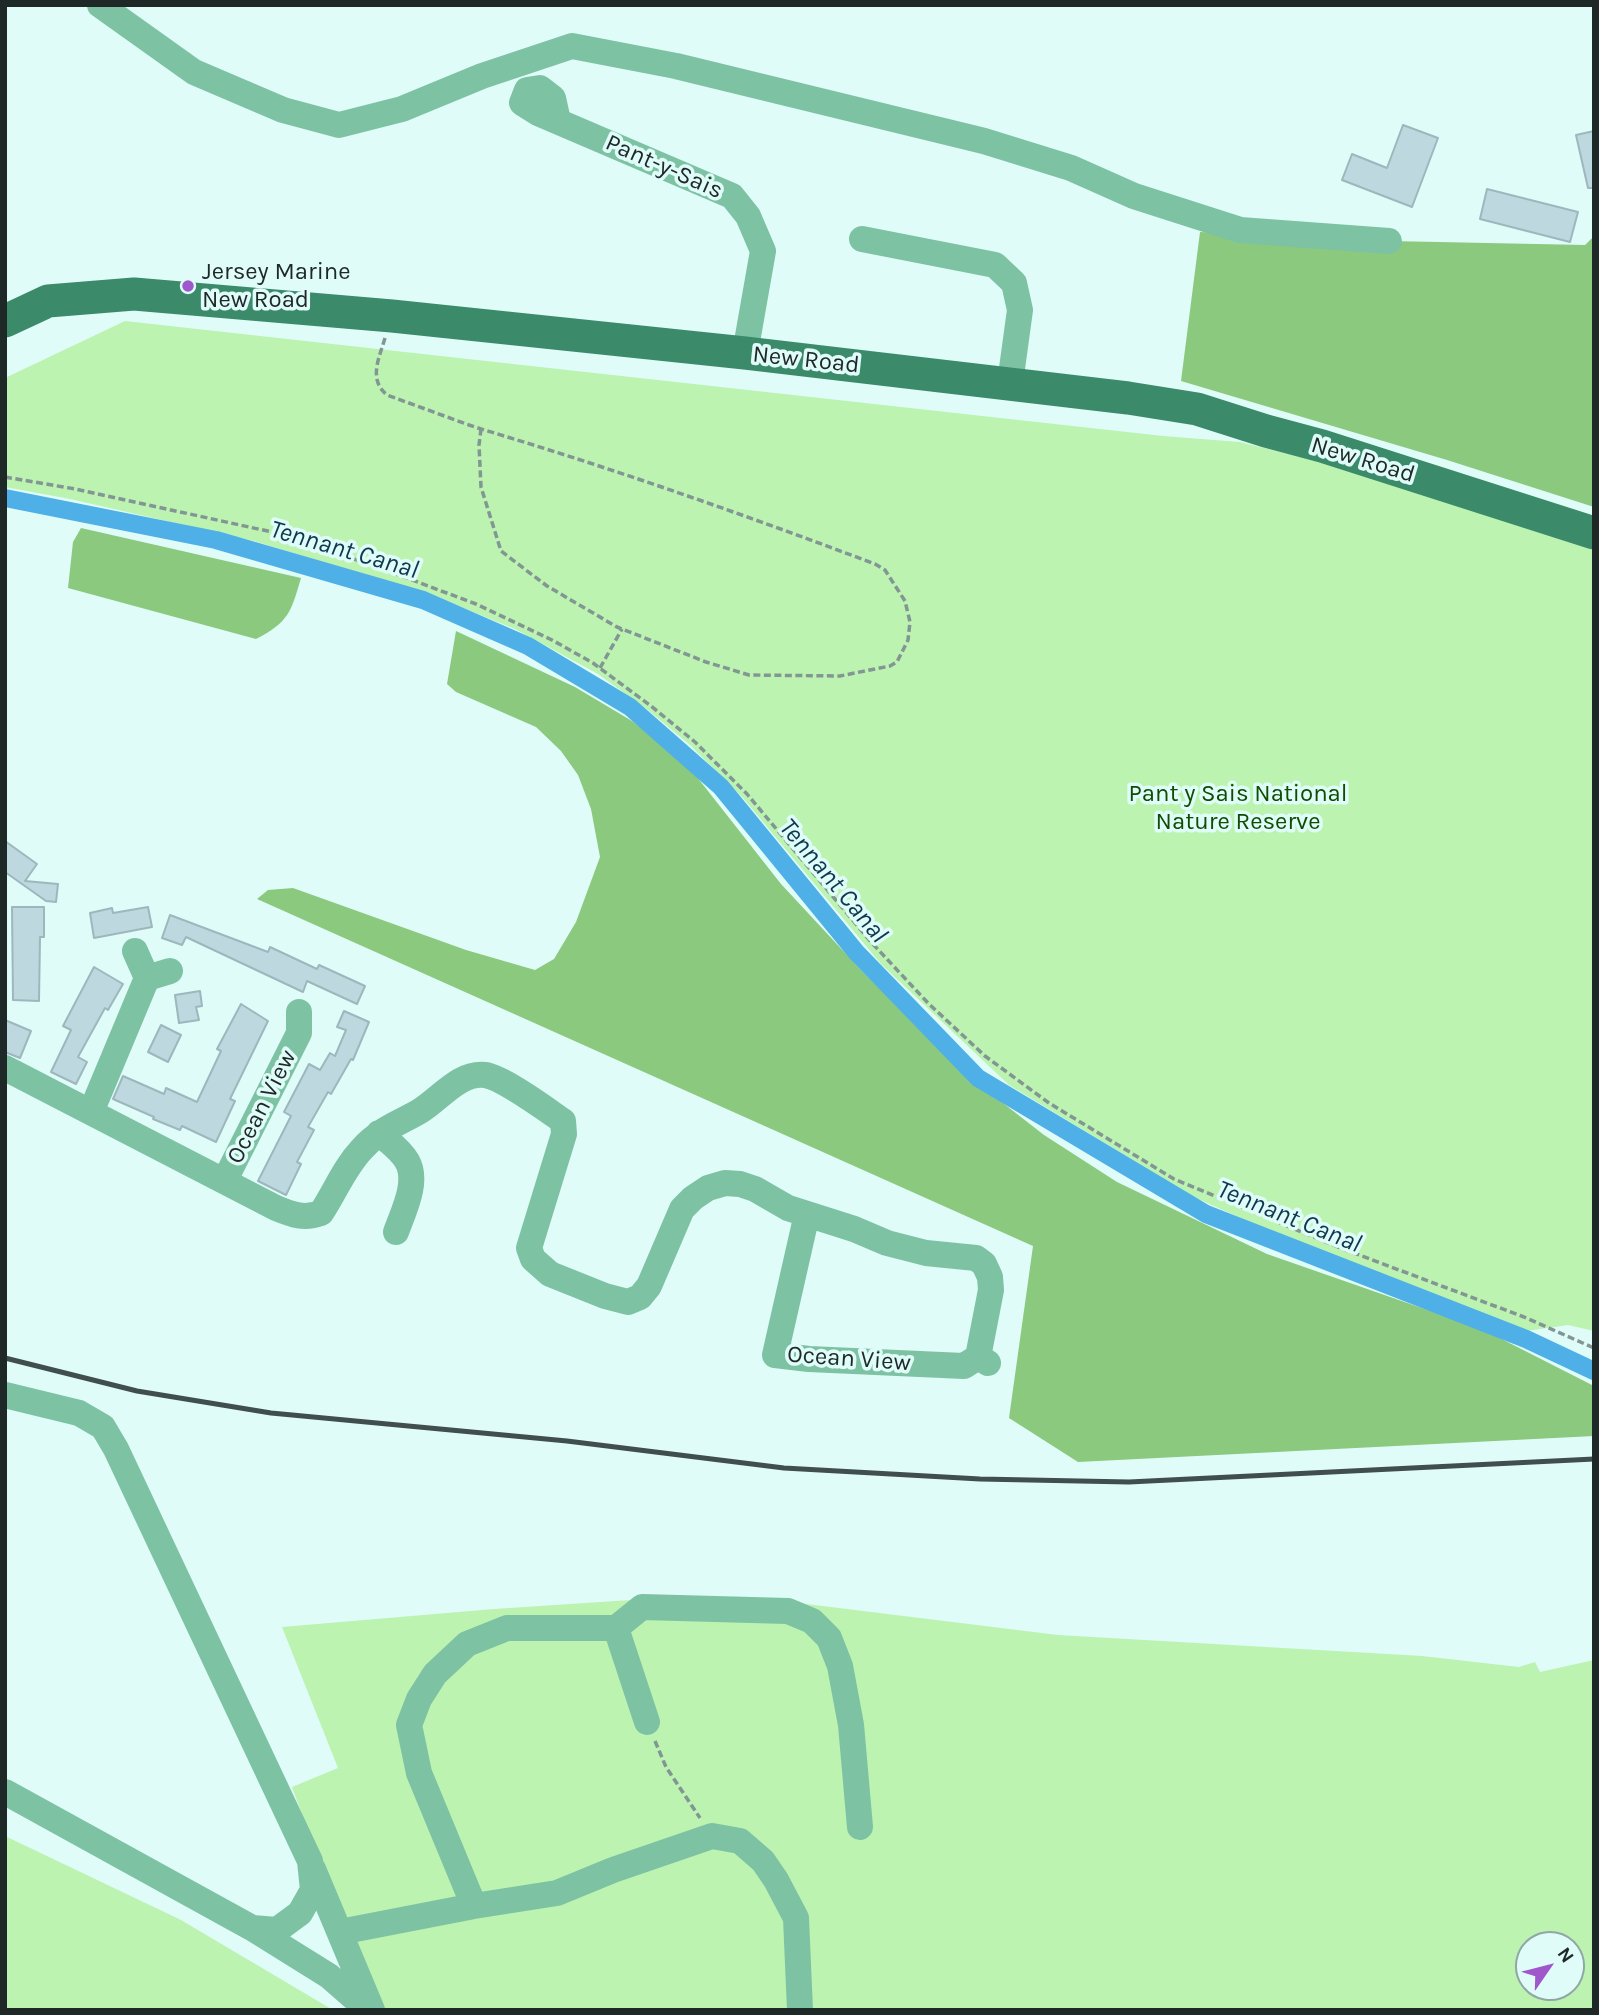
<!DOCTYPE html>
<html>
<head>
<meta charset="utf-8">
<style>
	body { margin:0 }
	#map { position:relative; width:1599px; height:2015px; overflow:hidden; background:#dffcf9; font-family:Karla,sans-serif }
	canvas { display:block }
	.frame { position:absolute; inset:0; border:7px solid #1d2827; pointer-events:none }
	.north { position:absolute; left:1515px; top:1931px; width:70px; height:70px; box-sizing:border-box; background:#dffcf9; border:2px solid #91a7a5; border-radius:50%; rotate:55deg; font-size:19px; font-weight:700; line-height:28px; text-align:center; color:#1d2827 }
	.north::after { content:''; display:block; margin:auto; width:24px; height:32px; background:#9f58cc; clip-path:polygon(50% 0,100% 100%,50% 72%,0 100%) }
</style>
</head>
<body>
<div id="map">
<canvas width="1599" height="2015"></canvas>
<div class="frame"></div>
<div class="north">N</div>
</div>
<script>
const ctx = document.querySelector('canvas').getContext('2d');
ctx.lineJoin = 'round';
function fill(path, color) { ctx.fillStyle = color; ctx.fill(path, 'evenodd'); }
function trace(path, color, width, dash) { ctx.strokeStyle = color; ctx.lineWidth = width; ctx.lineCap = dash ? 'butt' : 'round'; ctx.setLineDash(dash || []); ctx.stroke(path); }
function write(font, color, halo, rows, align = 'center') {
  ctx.font = font + ' Karla,sans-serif'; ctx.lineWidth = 7; ctx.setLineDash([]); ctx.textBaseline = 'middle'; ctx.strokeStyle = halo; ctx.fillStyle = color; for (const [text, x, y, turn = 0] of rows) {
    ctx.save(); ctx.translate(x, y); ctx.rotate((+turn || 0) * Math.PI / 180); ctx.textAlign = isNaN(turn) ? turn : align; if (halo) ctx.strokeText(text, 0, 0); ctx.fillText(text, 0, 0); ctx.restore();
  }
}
const green = new Path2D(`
	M125,321L1163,436L1240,442L1349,469L1594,550V1331L1568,1325L1526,1331L1301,1245L1194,1197L1009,1085L881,964L743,798L690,745L648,710L598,674L515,629L439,598L254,541L70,499L5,487V378Z
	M646,1599L782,1601L1058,1635L1422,1656L1519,1667L1535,1662L1540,1672L1594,1660V2010H374L292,1787L338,1768L282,1627L494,1609ZM1529,1945H1571V1987H1529Z
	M5,1836L181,1920L333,2010H5Z`);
const forest = new Path2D(`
	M1200,232L1389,241L1585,245L1594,236V507L1447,460L1181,381Z
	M81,528L301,578C291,612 289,622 256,639L68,588L73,542Z
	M456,631L575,687L632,721L686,763L781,884L862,971L967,1075L1044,1135L1117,1182L1267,1254L1482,1329L1594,1386V1436L1078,1462L1009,1418L1033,1246L257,899L268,890L293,888L466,950L535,970L554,959L576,922L600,857L591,809L578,775L561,751L536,727L456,692L447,684Z`);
const canal = new Path2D(`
	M5,498L216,540L423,600L528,646L630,707L721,787L856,952L978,1078L1206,1214L1526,1339L1594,1371`);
const building = new Path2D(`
	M1403,125L1438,138L1412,207L1342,180L1352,154L1387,168Z
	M1594,131V188H1588L1576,135Z
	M1487,189L1578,212L1570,242L1480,219Z
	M5,841L37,864L25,881L58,884L56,902L46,901L5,872Z
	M12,907H44V937H40L39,1001L13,1000Z
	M148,907L152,927L94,938L90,913L112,908L113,913Z
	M170,915L268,952L270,947L317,969L319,965L365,986L357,1004L307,981L303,992L186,937L182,945L162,938Z
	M94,967L123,984L108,1010L105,1008L78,1057L87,1062L76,1084L51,1072L71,1030L63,1026Z
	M200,991L202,1006L196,1007L199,1020L179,1023L175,995Z
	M241,1004L268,1021L230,1099L235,1101L216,1142L182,1126L180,1130L153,1119L154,1117L113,1099L123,1076L164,1094L166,1088L197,1102L221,1051L217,1049Z
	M344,1011L369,1022L353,1060L351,1059L331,1094L328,1092L308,1127L314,1130L297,1162L301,1164L286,1195L258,1181L291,1116L284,1112L309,1064L320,1070L330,1053L335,1056L346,1030L337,1027Z
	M5,1020L31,1031L20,1058L5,1052Z
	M161,1025L181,1035L168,1062L148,1052Z`);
const path = new Path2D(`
	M385,338C379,359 368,379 387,395L469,425L481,429C615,469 745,515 875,564L885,570L905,601L910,622L908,640L897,662L890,666L840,676L749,675L706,662L617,627L547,586L501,551L481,487L479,445L481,429
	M5,477L75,489L272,532L375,566L476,604L552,640L593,663L651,706L695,742L747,794L871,942L928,1003L985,1056L1049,1103L1174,1179L1338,1247L1524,1317L1594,1348
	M600,668L622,629
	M655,1741L666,1767L700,1818`);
const minor = new Path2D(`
	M100,5L194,72L283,110L339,125L402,109L482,76L572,46L676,66L984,141L1071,168L1134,196L1240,230L1389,241
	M558,121L553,98L540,88L527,90L522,103L538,113L732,196L748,216L763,251L745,353
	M862,239L995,265L1014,283L1020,310L1010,383
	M147,978L170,971
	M5,1068L276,1208C293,1215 304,1219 321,1213C335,1192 344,1168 362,1149C380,1129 398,1124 420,1111C440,1099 459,1072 485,1075C502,1077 547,1110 563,1121L564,1134L529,1248L533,1259L550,1274L605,1296L628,1302L640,1297L649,1286L682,1209L693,1198L708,1188L725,1183L740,1184L755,1189L788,1208L854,1229L887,1243L926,1253L976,1258L984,1264L990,1277L991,1290L978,1357
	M91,1112L147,978L135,951
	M379,1133C388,1141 401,1150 407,1161C419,1182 403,1212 396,1232
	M225,1180L299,1033V1012
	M807,1214L775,1355L809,1359L964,1366L978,1357L988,1363
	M5,1395L79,1413L103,1427L116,1449L310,1861L313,1890L300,1913L277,1930L252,1928
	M616,1628L647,1722
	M5,1792L252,1928L329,1976L368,2010
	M313,1869L372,2010
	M474,1906L419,1773L409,1725L419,1699L435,1674L467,1644L507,1628H616L642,1607L788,1611L812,1621L829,1638L840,1666L851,1725L860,1827
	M340,1932L474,1906L557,1893L613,1870L712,1836L740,1841L763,1861L776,1880L796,1918L800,2010`);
const major = new Path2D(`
	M5,321L48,301L134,294L392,316L745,353L1128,398L1197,409L1266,431L1322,446L1594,533`);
const rail = new Path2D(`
	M5,1358L137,1391L271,1413L567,1441L784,1468L980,1479L1129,1482L1594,1459`);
const markers = [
	[188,286,7,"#9f58cc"]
];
const streetNames = [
	["Pant-y-Sais",664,167,24],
	["New Road",806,360,6],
	["New Road",1363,460,17],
	["Ocean View",262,1107,-63],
	["Ocean View",849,1359,4]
];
const poiNames = [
	["Jersey Marine",202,272],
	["New Road",202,300]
];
const parkNames = [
	["Pant y Sais National",1238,794],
	["Nature Reserve",1238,822]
];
const waterNames = [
	["Tennant Canal",344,550,16],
	["Tennant Canal",833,881,50],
	["Tennant Canal",1289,1217,22]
];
fill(green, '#bcf3b0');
fill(forest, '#8bc97e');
trace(canal, '#4fb0e8', 18);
fill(building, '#bdd8de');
trace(building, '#9db7bd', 2);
trace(path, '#829694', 3.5, [7, 3.5]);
trace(minor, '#7ec2a4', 26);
trace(major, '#3b8a6a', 33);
trace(rail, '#404e4d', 5);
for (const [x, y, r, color] of markers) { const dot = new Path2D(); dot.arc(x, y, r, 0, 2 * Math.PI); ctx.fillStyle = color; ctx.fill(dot); trace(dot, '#dffcf9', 2.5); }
write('24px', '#1d2827', '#dffcf9', streetNames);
write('24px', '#1d2827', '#dffcf9', poiNames, 'left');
write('24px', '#0f4d00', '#dffcf9', parkNames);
write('italic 26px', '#0e384f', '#dffcf9', waterNames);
</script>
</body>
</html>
